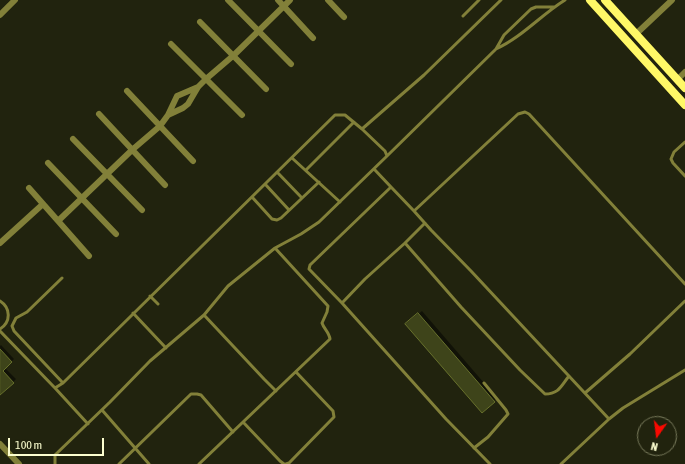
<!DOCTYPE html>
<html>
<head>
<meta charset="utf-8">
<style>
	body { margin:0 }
	#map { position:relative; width:685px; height:464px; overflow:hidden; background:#21230e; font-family:"Asap Condensed",sans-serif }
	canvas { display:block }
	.north { position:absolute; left:637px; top:416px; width:40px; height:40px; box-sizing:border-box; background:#21230e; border:1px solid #797b5c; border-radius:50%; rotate:194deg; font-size:11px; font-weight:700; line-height:16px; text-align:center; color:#fdffd0 }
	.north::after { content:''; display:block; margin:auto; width:14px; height:18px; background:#fa0901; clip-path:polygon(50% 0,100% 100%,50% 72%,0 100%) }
	.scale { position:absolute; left:8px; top:438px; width:96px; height:18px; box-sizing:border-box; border:2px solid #fdffd0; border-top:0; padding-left:5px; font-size:12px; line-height:14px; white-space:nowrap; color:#fdffd0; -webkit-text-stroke:3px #21230e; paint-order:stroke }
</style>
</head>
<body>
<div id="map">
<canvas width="685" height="464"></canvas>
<div class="north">N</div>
<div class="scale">100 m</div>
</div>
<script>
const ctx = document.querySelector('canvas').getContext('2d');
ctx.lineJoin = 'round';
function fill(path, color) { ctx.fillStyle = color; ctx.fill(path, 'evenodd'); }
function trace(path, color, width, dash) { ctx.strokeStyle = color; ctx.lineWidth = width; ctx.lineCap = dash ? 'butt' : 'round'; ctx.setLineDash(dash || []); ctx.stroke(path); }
const shadow = new Path2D(`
	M422,311L497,398L482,411L410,321Z
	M1,345L14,359L5,368L16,379L1,394L0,346Z`);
const building = new Path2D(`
	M418,313L495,402L482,413L405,324Z
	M0,349L12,362L3,371L14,383L0,395Z`);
const lane = new Path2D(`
	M463,16L479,0
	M496,49L504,35L531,9L536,7H554
	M685,142L674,152L671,159L673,163L685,176
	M387,156L496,49C522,37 541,15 565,0
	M292,158L340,202
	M374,169L391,187
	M306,170L354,122
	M277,172L302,198
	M265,184L289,210
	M252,197L272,219L277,220L281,218L319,182
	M414,211L391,187L310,265L309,269L342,303L446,419L490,464
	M425,223L405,243L461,307L520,370L545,394C559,394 561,386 569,376
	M62,278L27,312L16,318L12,326L14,331L63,383
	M150,296L158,304
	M0,301C11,308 11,322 0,329
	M342,303L365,279L405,243
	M133,313L166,348
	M204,315L264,379L276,391
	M0,331L55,388L63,383L335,115H345L362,129L424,75L501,0
	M55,388L88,424
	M585,393L630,354L685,301
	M102,410L149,464
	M609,419L471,271L431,230L414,211L518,114L525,112L529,114L685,284
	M243,422L280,461L284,464
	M474,448L488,437L508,414L506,410L484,383
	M55,464V455L110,402L150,361L204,315L228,286L275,248L301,234L319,222L387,156L385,151L362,129
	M119,464L191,394H197L201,395L233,432
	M199,464L330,339C329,332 324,329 322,323L327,312L328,306L275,248
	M286,464L289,463L334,417L333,411L296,372
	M561,464L609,419L623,408L685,370`);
const street = new Path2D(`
	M228,0L291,64
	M278,0L313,38
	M328,0L344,17
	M0,15L15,0
	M200,22L266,89
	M636,34L672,0
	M171,44L242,115
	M677,80L685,72
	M127,91L193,161
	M99,114L165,185
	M168,115L177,96L198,87
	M73,139L142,210
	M48,163L116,234
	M29,188L89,256
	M58,221L132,150L160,126L168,115L183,108L188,104L198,87L206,79L234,55L290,0
	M0,243L43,204
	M0,444L19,464`);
const secondary = new Path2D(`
	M590,0L685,105
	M605,0L685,88`);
fill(shadow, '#0007');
fill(building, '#3e441a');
trace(building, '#67702c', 1);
trace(lane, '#828039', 3);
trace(street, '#828039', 6);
trace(secondary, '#fff867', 8);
</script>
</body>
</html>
